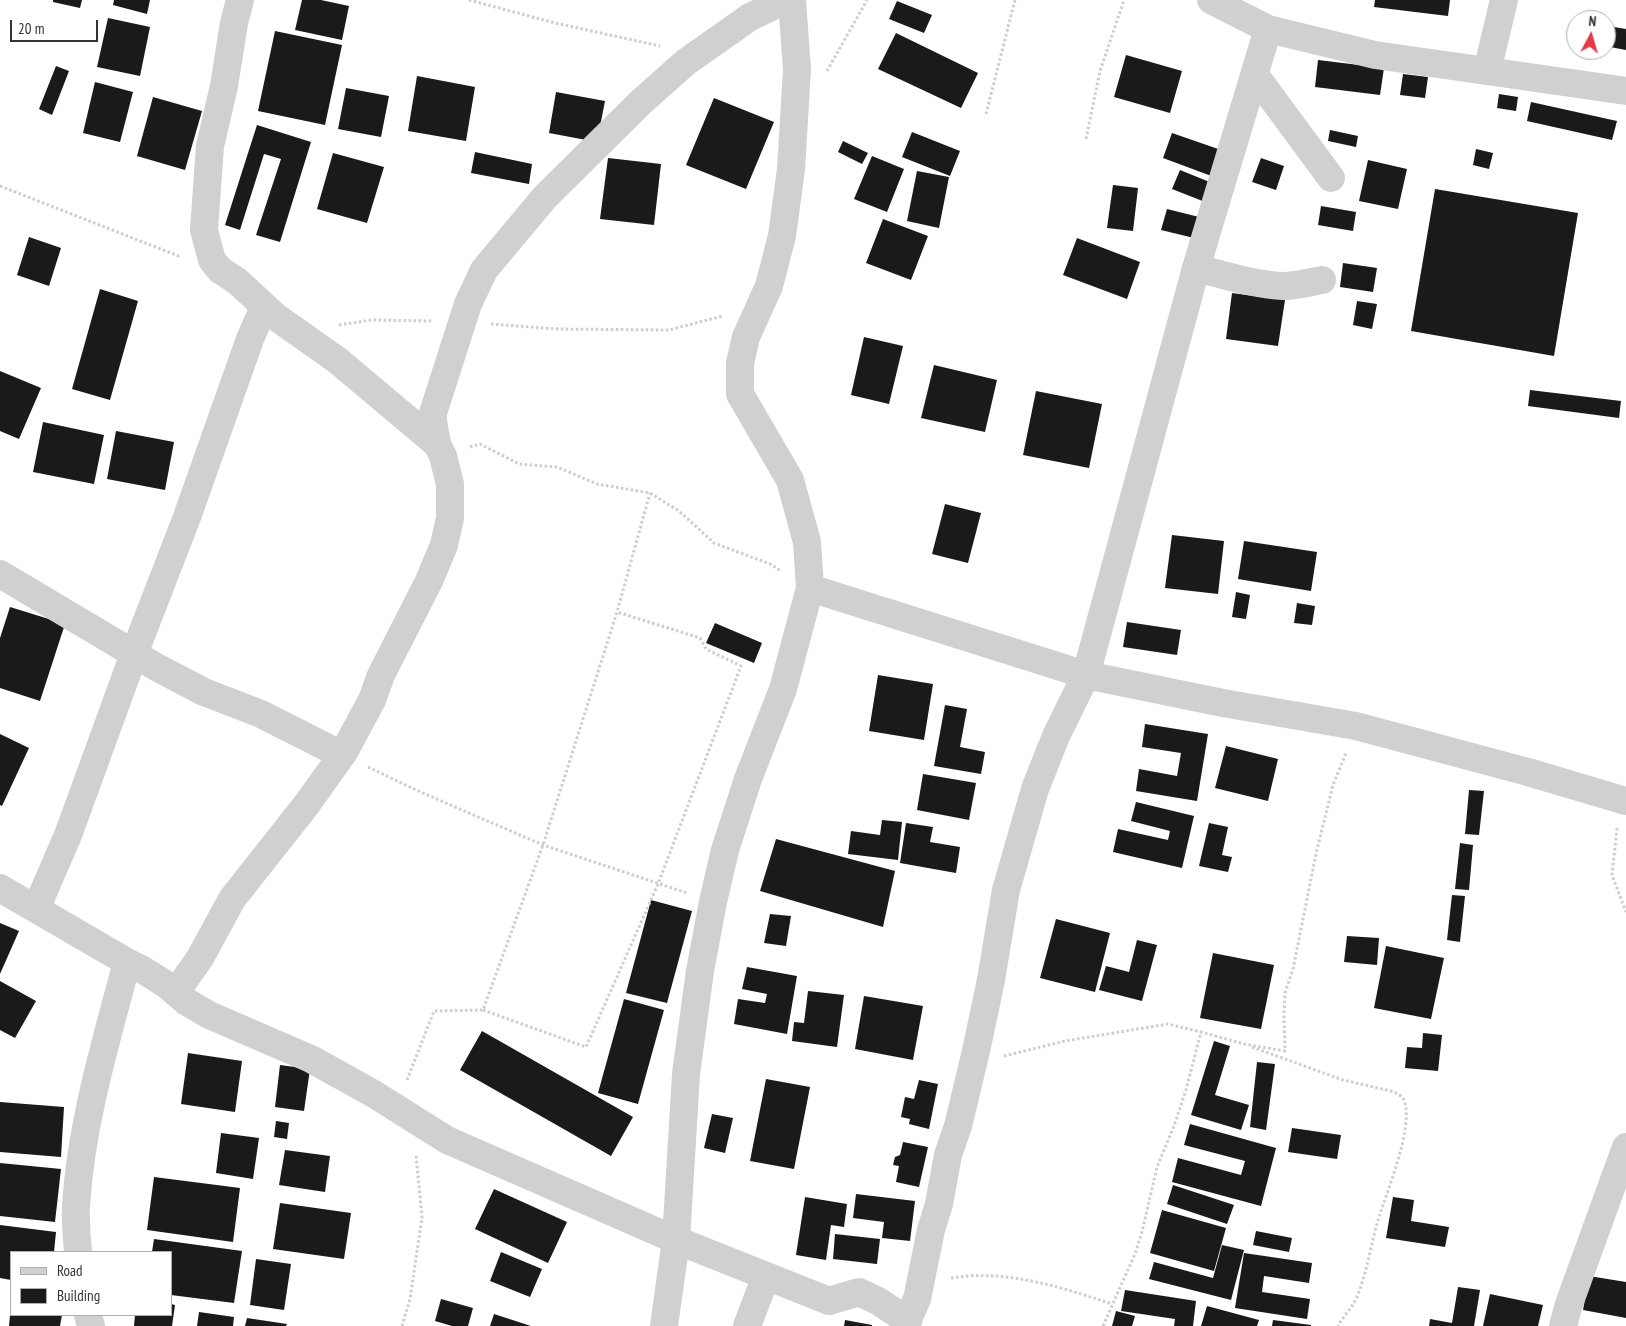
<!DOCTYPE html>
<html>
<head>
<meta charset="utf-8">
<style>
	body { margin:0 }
	#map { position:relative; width:1626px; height:1326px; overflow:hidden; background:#fff; font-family:"PT Sans Narrow",sans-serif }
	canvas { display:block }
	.legend { position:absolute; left:10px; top:1251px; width:162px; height:65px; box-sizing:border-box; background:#fff; border:1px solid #adadad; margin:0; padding:6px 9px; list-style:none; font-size:15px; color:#333 }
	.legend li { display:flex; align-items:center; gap:10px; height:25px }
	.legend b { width:25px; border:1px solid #adadad }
	.north { position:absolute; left:1566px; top:10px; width:50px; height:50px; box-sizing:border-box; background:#fff; border:1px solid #adadad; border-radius:50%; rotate:6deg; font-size:14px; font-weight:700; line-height:20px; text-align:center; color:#333 }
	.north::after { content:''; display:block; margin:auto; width:18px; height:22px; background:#e63946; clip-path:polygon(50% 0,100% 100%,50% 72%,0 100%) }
	.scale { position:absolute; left:10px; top:20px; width:88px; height:22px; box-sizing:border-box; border:2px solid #333; border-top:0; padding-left:6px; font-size:15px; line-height:18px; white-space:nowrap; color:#333; -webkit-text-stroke:4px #fff; paint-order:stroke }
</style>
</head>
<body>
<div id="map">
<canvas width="1626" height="1326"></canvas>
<ul class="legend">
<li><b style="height:6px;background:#d0d0d0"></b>Road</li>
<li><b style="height:14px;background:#1a1a1a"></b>Building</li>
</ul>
<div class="north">N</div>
<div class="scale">20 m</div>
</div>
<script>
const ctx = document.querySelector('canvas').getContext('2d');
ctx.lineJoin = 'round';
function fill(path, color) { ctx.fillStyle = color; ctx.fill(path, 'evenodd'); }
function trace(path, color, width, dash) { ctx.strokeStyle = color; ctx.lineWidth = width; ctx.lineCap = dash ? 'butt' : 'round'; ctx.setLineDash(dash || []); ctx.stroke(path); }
const building = new Path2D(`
	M53,0H82L80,8L53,2Z
	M114,0H150L147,14L113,5Z
	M302,0H321L349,6L342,40L295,30Z
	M1375,0H1450L1448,16L1374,7Z
	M897,1L932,15L924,33L889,19Z
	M108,18L150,27L140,76L97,67Z
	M1614,27L1626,29V50L1610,47Z
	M275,31L342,45L325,125L258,111Z
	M896,33L978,73L961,108L878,69Z
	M1126,55L1182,71L1170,113L1114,97Z
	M1318,60L1384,68L1380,95L1315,87Z
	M56,66L69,71L52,115L39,109Z
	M1403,74L1428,77L1425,98L1400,95Z
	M417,76L475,87L466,141L408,131Z
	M95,82L133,92L120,142L83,133Z
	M346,88L389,96L381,137L338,129Z
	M556,92L605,101L597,142L549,133Z
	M1499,94L1518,97L1516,111L1497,108Z
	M153,97L202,111L185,170L137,156Z
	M714,98L774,122L746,189L686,165Z
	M1531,102L1617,121L1612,140L1527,121Z
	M257,125L311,142L280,242L256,235L281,159L264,154L240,230L225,225Z
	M1330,130L1358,136L1356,147L1328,141Z
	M912,132L960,151L950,176L902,157Z
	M1172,133L1224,151L1214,177L1163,158Z
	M843,141L868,153L862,164L838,152Z
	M1476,149L1493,153L1489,169L1473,165Z
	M475,152L532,164L529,184L471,173Z
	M333,153L384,167L367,223L317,209Z
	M872,156L904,169L887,212L854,199Z
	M608,158L661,164L654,225L600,219Z
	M1261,158L1284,166L1276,190L1252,182Z
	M1368,160L1407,169L1398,209L1359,201Z
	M1180,170L1212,183L1205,202L1172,189Z
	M917,171L949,177L939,228L907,221Z
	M1113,185L1138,188L1133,231L1107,228Z
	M1435,189L1578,213L1554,356L1411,331Z
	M1321,206L1356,212L1353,231L1318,225Z
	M1167,209L1199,217L1194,238L1161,230Z
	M883,219L928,236L911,280L866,263Z
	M29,237L61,248L49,286L17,275Z
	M1077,238L1140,262L1127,299L1063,275Z
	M1343,263L1377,268L1373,292L1340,287Z
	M100,289L138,301L110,400L72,389Z
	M1232,293L1285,300L1278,346L1226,339Z
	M1357,301L1377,304L1372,329L1353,325Z
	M864,337L903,346L889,404L851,395Z
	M934,365L997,380L985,432L921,418Z
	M0,371L41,388L19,439L0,431Z
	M1530,390L1621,401L1619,418L1528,406Z
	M1036,391L1102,404L1089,468L1023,455Z
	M43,422L104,435L94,484L33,472Z
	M116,431L174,442L165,490L107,479Z
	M945,504L981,513L968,563L932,554Z
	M1172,535L1224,541L1218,594L1165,588Z
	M1244,541L1317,552L1311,591L1238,579Z
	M1236,592L1250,595L1246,619L1232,617Z
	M1297,603L1315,606L1312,625L1294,623Z
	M10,607L65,624L40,701L0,688V638Z
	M1127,622L1181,630L1177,655L1123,647Z
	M715,623L762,643L754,663L706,643Z
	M878,675L933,684L924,740L869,731Z
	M945,705L967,709L960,747L985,752L981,774L934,766Z
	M1145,724L1208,734L1197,801L1136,791L1139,769L1177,776L1181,753L1142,747Z
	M0,734L29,748L2,806L0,805Z
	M1226,746L1278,759L1268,801L1215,788Z
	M923,774L976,783L969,820L917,810Z
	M1469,790L1484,791L1479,835L1465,834Z
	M1136,802L1194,816L1182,868L1113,852L1118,829L1168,840L1170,831L1131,821Z
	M882,820L902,822L898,860L848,854L851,831L880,835Z
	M906,823L933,827L930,842L960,847L956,873L900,863Z
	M1209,823L1228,827L1222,855L1232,857L1228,872L1199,866Z
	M776,839L895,871L883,927L760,891Z
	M1460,843L1473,845L1469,890L1455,889Z
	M1452,895L1465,896L1460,942L1447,940Z
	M651,900L692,911L667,1003L626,993Z
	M770,914L791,916L786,946L764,943Z
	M1056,919L1110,933L1095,992L1040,978Z
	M0,923L19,931L0,974Z
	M1347,936L1379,938L1377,965L1344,962Z
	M1137,940L1157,945L1142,1001L1099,990L1106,966L1129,972Z
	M1386,946L1444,958L1431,1019L1374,1008Z
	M1213,953L1274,965L1261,1029L1200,1018Z
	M747,967L797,976L787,1034L734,1024L738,999L765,1003L767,994L742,989Z
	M0,981L36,1001L15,1038L0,1030Z
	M808,991L844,995L837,1047L792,1041L794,1022L804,1023Z
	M864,996L923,1006L913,1060L855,1049Z
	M624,999L664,1010L638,1104L598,1093Z
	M482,1031L633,1117L611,1156L460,1070Z
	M1423,1033L1442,1035L1438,1071L1405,1068L1407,1047L1422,1048Z
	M1214,1041L1230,1046L1215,1095L1249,1105L1241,1130L1191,1115Z
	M188,1053L242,1061L235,1112L181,1104Z
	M1257,1062L1275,1064L1266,1130L1250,1127Z
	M280,1065L310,1069L304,1111L275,1107Z
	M766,1079L810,1087L794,1169L750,1161Z
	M919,1080L938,1084L929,1129L909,1124L910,1119L901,1117L905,1097L914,1099Z
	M0,1102L64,1107L61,1157L0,1152Z
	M712,1114L733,1118L725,1153L704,1148Z
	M276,1121L289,1123L287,1139L274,1137Z
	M1190,1124L1276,1148L1261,1206L1172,1182L1178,1158L1241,1175L1245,1161L1184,1145Z
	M1292,1128L1341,1135L1337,1159L1288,1152Z
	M221,1133L259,1138L253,1179L216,1173Z
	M903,1142L928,1147L919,1187L896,1182L899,1166L893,1165L895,1157L900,1155Z
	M285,1150L330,1156L325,1192L279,1185Z
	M0,1163L61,1169L55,1222L0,1216Z
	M154,1177L240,1188L233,1242L147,1230Z
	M1173,1185L1234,1205L1227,1224L1167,1204Z
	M494,1189L567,1222L548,1263L475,1229Z
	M856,1194L915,1201L910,1241L882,1238L884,1222L853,1218Z
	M805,1197L847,1204L844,1227L831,1225L826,1260L796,1255Z
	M1393,1197L1414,1200L1411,1221L1449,1227L1445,1247L1386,1238Z
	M280,1203L351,1213L344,1259L273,1249Z
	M1162,1210L1226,1228L1214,1271L1150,1253Z
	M0,1225L56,1232L54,1252H11V1280L0,1278Z
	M1256,1231L1292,1238L1289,1252L1253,1245Z
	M835,1234L880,1239L877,1264L833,1259Z
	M154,1239L242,1251L234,1303L171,1295V1252H152Z
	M1222,1245L1244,1250L1231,1300L1149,1279L1154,1262L1213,1278Z
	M501,1252L542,1269L530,1297L490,1281Z
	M1244,1253L1312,1263L1309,1283L1264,1276L1262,1292L1310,1299L1307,1319L1235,1308Z
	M256,1259L291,1264L284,1310L250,1305Z
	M1589,1276L1626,1282V1318L1583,1310Z
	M1458,1287L1480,1290L1474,1326H1429L1430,1319L1452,1323Z
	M1125,1290L1196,1301L1193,1326H1174L1175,1319L1121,1311Z
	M1490,1294L1543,1305L1538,1326H1483Z
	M441,1299L473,1308L468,1326H452L435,1321Z
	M171,1304L175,1305L172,1326H134L135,1315H171Z
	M1207,1306L1259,1320L1257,1326H1201Z
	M1116,1311L1135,1316L1132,1326H1112Z
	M199,1312L234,1317L233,1326H197Z
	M494,1314L531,1326H490Z
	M10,1315H62L60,1326H9Z
	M247,1318L287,1324L286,1326H245Z
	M845,1320L872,1325V1326H844Z
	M1273,1320L1311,1325V1326H1272Z`);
const path = new Path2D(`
	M469,0L555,23L660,46
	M827,71L867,0
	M986,114L1015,0
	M1086,139L1100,71L1124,0
	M0,186L181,257
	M491,324L556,329L669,330L723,316
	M339,325L371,320L433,321
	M470,447L480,444L519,464L557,467L597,484L650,493L679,511L714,543L770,564L781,571
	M368,767L416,790L543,845L687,893
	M1617,828L1612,875L1626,912
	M483,1010L586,1047L658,884L741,666L706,649L700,638L617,612
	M1252,1047L1343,1080L1391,1091C1397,1094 1403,1095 1405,1103C1412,1131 1388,1189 1379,1217C1371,1242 1368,1269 1358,1294C1354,1306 1344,1315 1338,1326
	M1004,1056L1065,1041L1168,1024L1201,1032
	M407,1080L434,1011L483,1010L543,845L617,612L650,493
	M951,1278C1005,1269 1061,1287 1112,1304
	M402,1326L410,1299L422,1218L416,1155
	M1103,1326L1135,1254L1142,1232L1157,1167L1174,1126L1186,1090L1201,1032L1244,1044L1285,1051L1284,1016L1285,993L1293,969L1316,854L1333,785L1346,753`);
const minor = new Path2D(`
	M240,0L234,23L224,86L210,146L204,230L212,260L220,270L237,281L276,317L337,360L437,444
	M1211,0L1268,29L1375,55L1626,91
	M1487,71L1504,0
	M1255,75L1331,178
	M1196,268C1225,275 1254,285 1284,286C1297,286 1310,282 1322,280
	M0,574L158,668L204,692L261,714L342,755
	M810,588L1086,675L1223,703L1356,726L1528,772L1626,801
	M0,888L127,962L143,970L167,985L187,1002L209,1015L311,1059L374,1094L447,1140L676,1240L829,1301L859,1292L878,1301L908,1321L907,1326
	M36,909L68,835L134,654L187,517L250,339L264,307
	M176,992L200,958L232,899L307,804L344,752L372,700L381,675L429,581L444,545L450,518V484L443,456L437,444L433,421V413L468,304L484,270L545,197L641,102L686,62L750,17L771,7L779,0
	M78,1252C77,1237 75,1221 76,1206C81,1123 106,1042 127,962
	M88,1315L91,1326
	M664,1326L676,1240L686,1074L700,971L713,902L725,850L748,779L783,689L810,588L807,542L790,480L740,394V363L746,337L769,286L782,236L791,169L797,70L792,0
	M747,1326L766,1276
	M905,1326L917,1299L931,1230L939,1204L948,1155L958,1126L976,1051L991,980L1006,890L1035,789L1056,736L1086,675L1196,268L1268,29
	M1563,1326L1569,1304L1626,1147`);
fill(building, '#1a1a1a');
trace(path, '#cdcdcd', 3, [2.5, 2.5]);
trace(minor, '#d0d0d0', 28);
</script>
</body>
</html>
